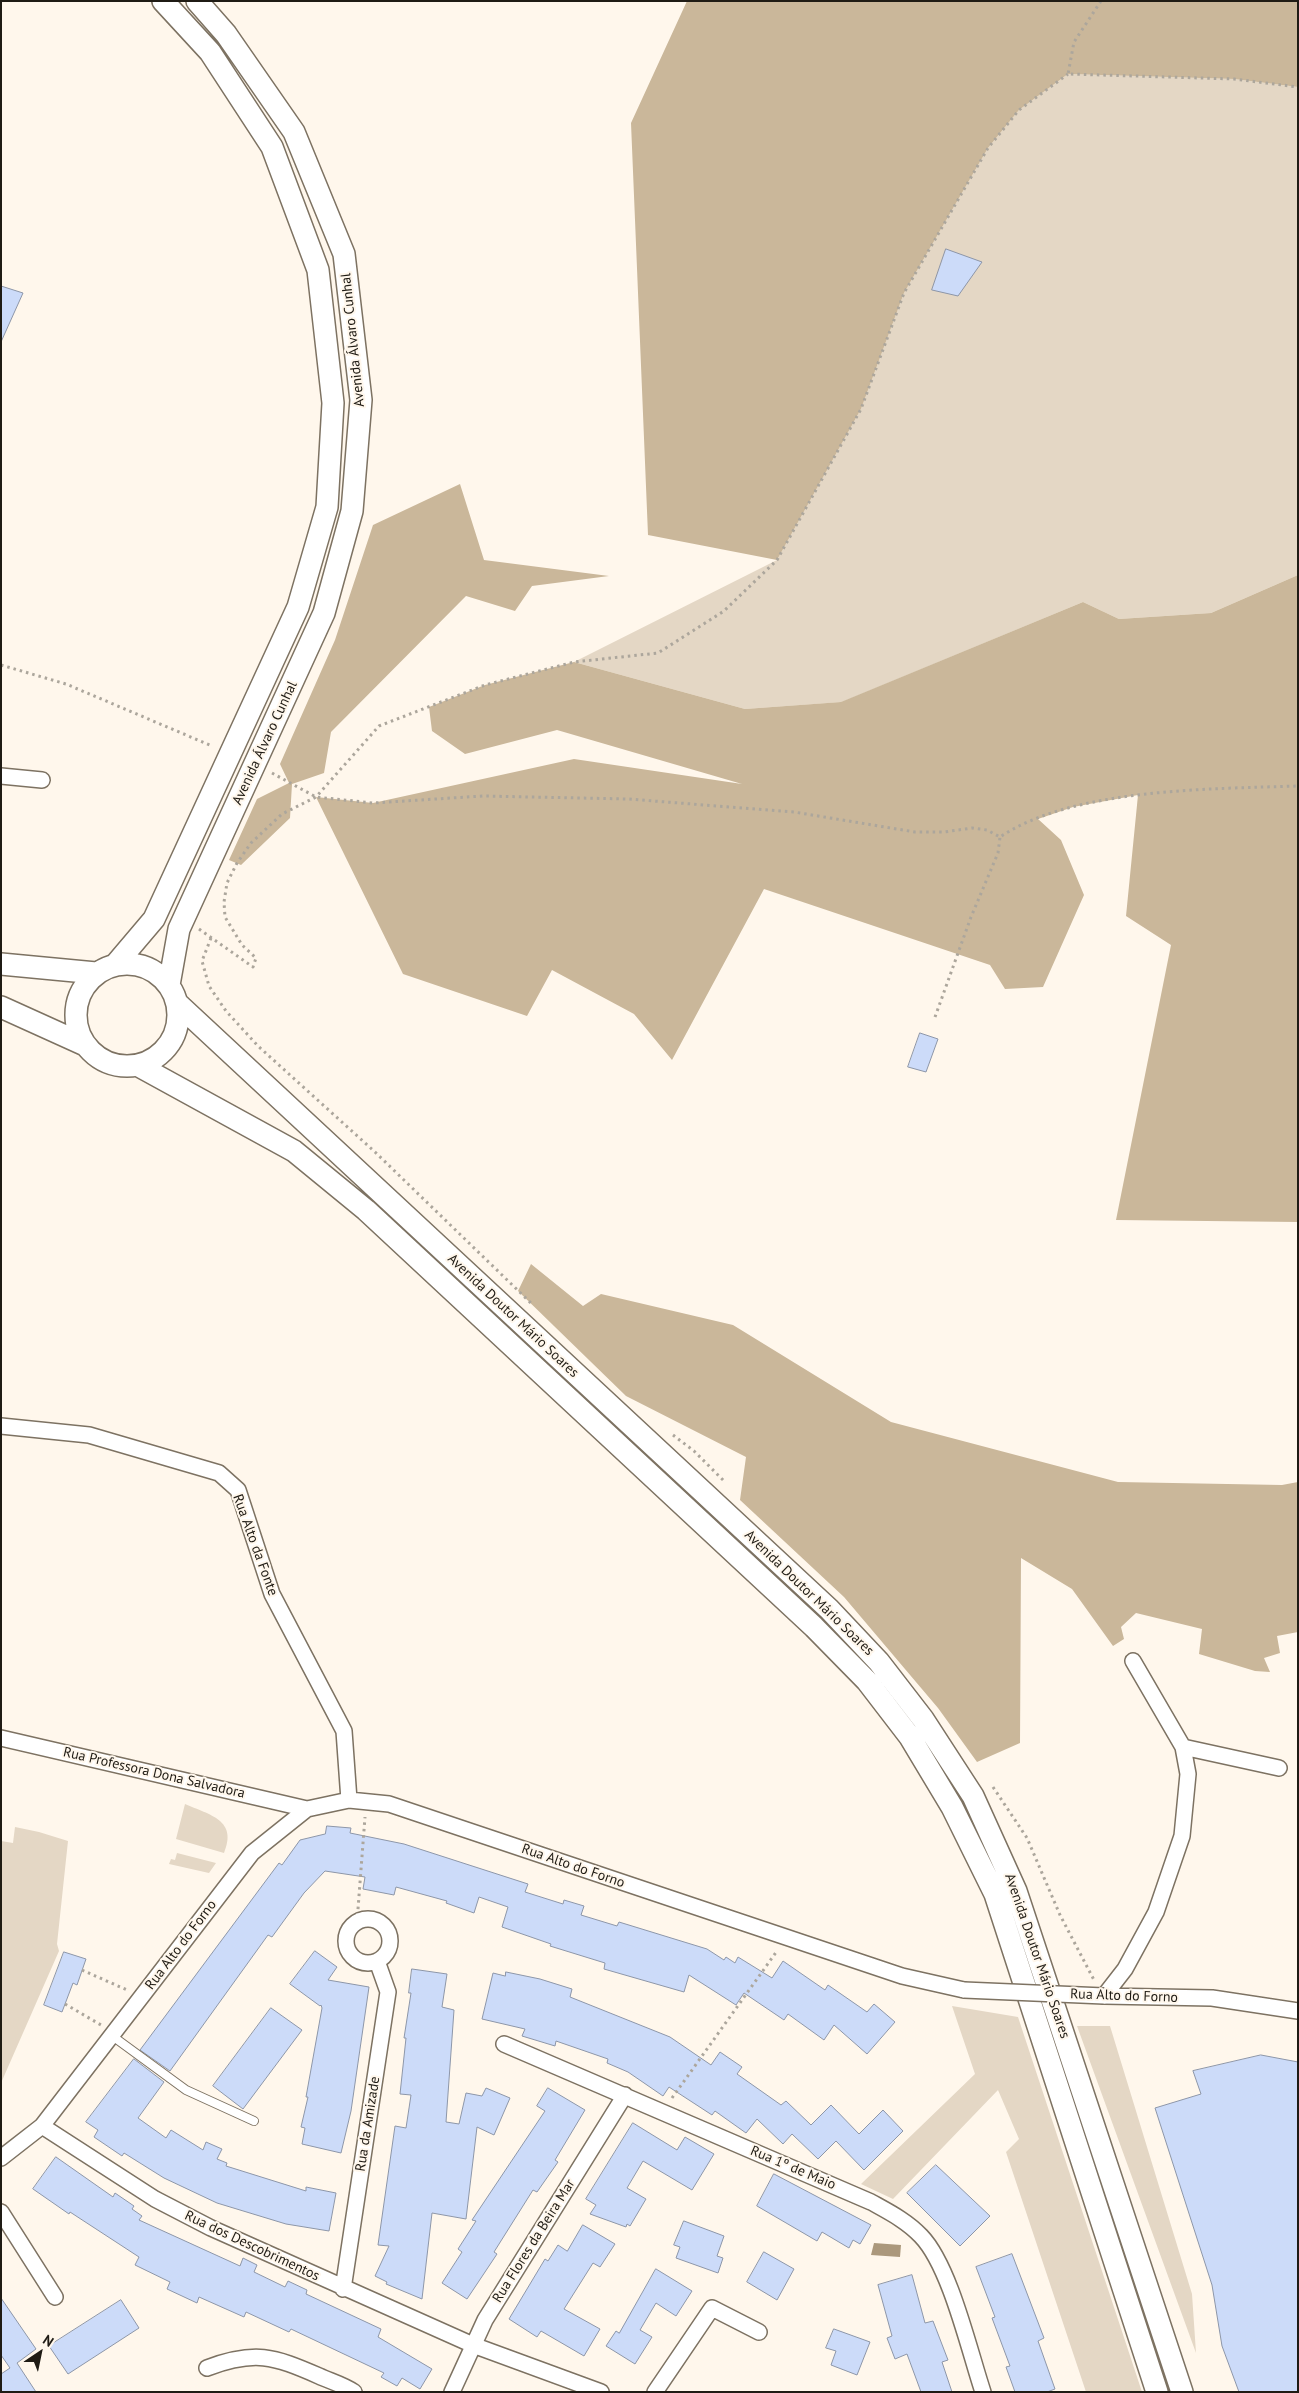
<!DOCTYPE html>
<html>
<head>
<meta charset="utf-8">
<style>
	body { margin:0 }
	#map { position:relative; width:1299px; height:2393px; overflow:hidden; background:#fff7ec; font-family:"PT Sans",sans-serif }
	canvas { display:block }
	.frame { position:absolute; inset:0; border:2px solid #1f1b14; pointer-events:none }
	.north { position:absolute; left:15px; top:2328px; width:50px; height:50px; -webkit-text-stroke:4px #fff7ec; paint-order:stroke; rotate:34deg; font-size:14px; font-weight:700; line-height:20px; text-align:center; color:#1f1b14 }
	.north::after { content:''; display:block; margin:auto; width:18px; height:22px; background:#1f1b14; clip-path:polygon(50% 0,100% 100%,50% 72%,0 100%) }
</style>
</head>
<body>
<div id="map">
<canvas width="1299" height="2393"></canvas>
<div class="frame"></div>
<div class="north">N</div>
</div>
<script>
const ctx = document.querySelector('canvas').getContext('2d');
ctx.lineJoin = 'round';
function fill(path, color) { ctx.fillStyle = color; ctx.fill(path, 'evenodd'); }
function trace(path, color, width, dash) { ctx.strokeStyle = color; ctx.lineWidth = width; ctx.lineCap = dash ? 'butt' : 'round'; ctx.setLineDash(dash || []); ctx.stroke(path); }
function write(font, color, halo, rows, align = 'center') {
  ctx.font = font + ' "PT Sans",sans-serif'; ctx.lineWidth = 4; ctx.setLineDash([]); ctx.textBaseline = 'middle'; ctx.strokeStyle = halo; ctx.fillStyle = color; for (const [text, x, y, turn = 0] of rows) {
    ctx.save(); ctx.translate(x, y); ctx.rotate((+turn || 0) * Math.PI / 180); ctx.textAlign = isNaN(turn) ? turn : align; if (halo) ctx.strokeText(text, 0, 0); ctx.fillText(text, 0, 0); ctx.restore();
  }
}
const green = new Path2D(`
	M1068,74L1234,79L1298,87V575L1211,613L1119,619L1083,602L842,702L745,709L574,662L777,560L861,409L904,293L988,148L1019,110Z
	M185,1804C210,1815 238,1820 224,1853L176,1839Z
	M15,1827L39,1832L68,1841L57,1944L59,1951L1,2083V1841L13,1843Z
	M177,1853L216,1863L209,1873L169,1864L171,1859L175,1860Z
	M952,2006L1018,2017L1142,2392H1086L1006,2152L1019,2139L998,2090L893,2199L861,2184L975,2074Z
	M1077,2026H1110L1192,2294L1196,2353Z`);
const forest = new Path2D(`
	M687,1H1298V87L1234,79L1068,74L1019,110L988,148L904,293L861,409L777,560L648,535L631,123Z
	M460,484L484,560L609,576L532,586L515,611L466,596L331,732L324,773L292,784L290,818L241,865L229,860L257,799L289,783L280,764L335,640L373,525Z
	M1298,575V1222L1116,1220L1171,945L1126,916L1138,795L1073,807L1038,819L1061,840L1084,895L1043,987L1005,989L990,965L764,889L672,1060L634,1014L552,970L527,1016L403,974L316,797L373,803L574,759L742,784L557,730L465,754L432,731L429,707L485,685L574,662L745,709L841,702L1083,602L1119,619L1211,613Z
	M531,1264L583,1306L601,1294L733,1325L891,1422L1118,1482L1282,1485L1298,1482V1632L1277,1636L1280,1653L1264,1658L1270,1672L1255,1671L1199,1654L1202,1629L1136,1613L1121,1627L1124,1639L1113,1646L1072,1589L1021,1558L1020,1743L977,1762L938,1708L844,1597L740,1500L746,1457L626,1396L518,1291Z`);
const water = new Path2D(`
	M874,2243L901,2245L900,2257L871,2255Z`);
const building = new Path2D(`
	M946,249L982,262L958,296L932,290Z
	M1,286L23,293L1,342Z
	M920,1033L938,1039L926,1072L908,1067Z
	M327,1826L351,1828L350,1833L404,1844L528,1884L525,1892L563,1904L564,1900L584,1906L581,1915L617,1926L619,1922L707,1949L724,1960L726,1957L735,1963L738,1957L772,1978L783,1961L825,1990L828,1985L867,2012L874,2004L895,2022L867,2054L834,2025L824,2040L788,2014L784,2020L744,1993L736,2005L689,1975L684,1992L604,1969L605,1963L550,1946L551,1944L502,1927L508,1907L479,1897L474,1913L446,1903L447,1901L396,1887L394,1895L363,1889L365,1877L325,1871L304,1893L272,1937L268,1935L170,2071L140,2050L279,1863L282,1865L300,1840L325,1834Z
	M315,1951L337,1967L328,1980L369,1987L351,2111L341,2153L302,2144L305,2128L301,2127L308,2097H306L322,2008L321,2005L320,2006L290,1984Z
	M64,1952L86,1959L77,1985L73,1983L62,2012L44,2005Z
	M412,1969L447,1974L442,2007L454,2010L446,2122L459,2124L466,2093L482,2096L486,2088L510,2098L494,2135L477,2127L466,2219L432,2213L422,2299L386,2284L387,2282L375,2276L389,2246L378,2245L395,2126L406,2128L411,2095L400,2094L406,2038H404L411,1993H409Z
	M506,1972L540,1979L572,1989L570,1997L670,2037L711,2065L720,2052L742,2067L737,2074L781,2105L786,2101L811,2125L831,2105L859,2134L883,2110L903,2131L864,2170L836,2141L818,2159L792,2134L783,2144L757,2119L746,2133L715,2111L712,2115L669,2087L663,2096L628,2072L607,2063L608,2059L556,2041L555,2046L522,2036L525,2029L482,2019L493,1973L505,1976Z
	M271,2008L302,2030L243,2109L213,2086Z
	M1261,2055L1298,2062V2392H1239L1222,2346L1212,2285L1155,2108L1201,2094L1193,2071Z
	M134,2059L164,2082L138,2118L166,2138L171,2130L203,2150L206,2142L222,2149L217,2159L227,2163L226,2166L306,2191V2187L336,2193L329,2231L286,2224L217,2203L164,2178L124,2153L122,2156L94,2137L98,2130L86,2122Z
	M548,2088L585,2110L555,2160L558,2162L537,2192L533,2190L494,2252L497,2254L467,2299L442,2283L462,2252L458,2249L476,2221L472,2220L545,2111L537,2106Z
	M633,2123L677,2150L685,2137L714,2154L692,2190L643,2161L627,2188L646,2199L630,2226L627,2224L626,2227L590,2214L596,2205L586,2199Z
	M56,2157L113,2197L115,2193L134,2206L132,2209L142,2216L139,2220L240,2266L243,2258L257,2265L254,2272L285,2287L288,2281L307,2290L306,2294L381,2329L378,2337L432,2369L420,2389L402,2378L397,2386L381,2377L384,2373L291,2329L289,2332L246,2312L244,2317L199,2297L197,2303L167,2289L170,2282L135,2265L139,2257L70,2212L69,2214L33,2189Z
	M936,2165L990,2216L960,2246L907,2193Z
	M774,2174L871,2225L860,2244L853,2240L849,2248L822,2232L817,2241L757,2206Z
	M684,2221L724,2236L717,2256L723,2258L718,2273L676,2258L680,2247L674,2245Z
	M583,2225L615,2244L600,2267L593,2263L564,2309L600,2329L584,2356L541,2331L537,2337L509,2319L545,2259L548,2261L558,2245L567,2251Z
	M764,2252L794,2269L777,2300L747,2282Z
	M1012,2254L1044,2338L1038,2341L1055,2389L1047,2392H1015L1006,2367L1010,2366L992,2318L995,2317L976,2267Z
	M656,2269L692,2291L676,2316L656,2303L640,2330L652,2337L635,2364L606,2346L616,2331L619,2333Z
	M912,2275L925,2323L933,2321L948,2360L942,2362L952,2392H921L907,2354L895,2359L887,2338L892,2336L878,2285Z
	M1,2298L36,2349L17,2363L36,2392H1V2374L10,2368L1,2355Z
	M121,2300L139,2328L68,2374L49,2346Z
	M834,2329L870,2342L857,2375L831,2365L836,2351L826,2348Z`);
const path = new Path2D(`
	M1101,1L1074,42L1068,74L1234,79L1298,87
	M1,665L66,684L212,746
	M272,773L316,797L373,803L483,796L628,799L794,812L915,832H944L972,828L987,830L1000,837C1073,788 1211,789 1298,786
	M199,929L253,967L256,958L242,945L225,917L224,902L227,883L237,863L251,843L282,814L316,797L379,726L485,685L574,662L658,653L724,611L777,560L861,409L904,293L988,148L1019,110L1068,74
	M211,938L202,961L209,986L226,1011L258,1046L375,1152L533,1305
	M935,1017L971,917L998,853L1000,837
	M673,1435L694,1451L724,1481
	M993,1787L1027,1838L1060,1915L1094,1980
	M357,1922L365,1817
	M82,1970L127,1990
	M65,2004L101,2025
	M672,2098L777,1951`);
const service = new Path2D(`
	M111,2035L186,2090L254,2121`);
const minor = new Path2D(`
	M1,776L42,780
	M1,1426L89,1435L219,1473L238,1490L272,1594L344,1731L349,1800
	M1,1738L307,1809
	M1183,1747L1279,1768
	M346 1941a22 22 0 1 1 44 0a22 22 0 1 1-44 0Z
	M1104,1996L1125,1969L1156,1912L1182,1836L1188,1774L1183,1747L1133,1661
	M1104,1996L1212,1998L1298,2011
	M504,2044L871,2202C889,2212 907,2221 921,2236C950,2266 969,2350 983,2392
	M42,2126L155,2199L211,2228L473,2345L601,2392
	M1,2158L42,2126L252,1853L307,1809L349,1800L389,1804L902,1976L964,1990
	M1,2212L55,2297
	M343,2289L388,1992L377,1961
	M207,2368C255,2350 273,2356 319,2376C330,2381 344,2385 354,2392
	M452,2392L485,2320L625,2095
	M655,2392L712,2308L759,2332`);
const secondary = new Path2D(`
	M76 1015a51 51 0 1 1 102 0a51 51 0 1 1-102 0Z
	M1,964L96,973
	M115,965L154,919L298,607L327,507L333,403L318,270L272,147L210,52L163,1
	M169,985L179,929L324,613L352,511L361,400L344,254L294,132L226,34L197,1
	M177,1003L829,1609L879,1662L923,1719L973,1796L1016,1891L1182,2392
	M1,1007L85,1045
	M139,1066L294,1151L366,1210L814,1627L867,1681L910,1737L952,1807L995,1894L1157,2392`);
const minorBridge = new Path2D(`
	M964,1990L1104,1996`);
const streetNames = [
	["Avenida Álvaro Cunhal",353,340,-96],
	["Avenida Álvaro Cunhal",265,743,-65],
	["Avenida Doutor Mário Soares",513,1316,43],
	["Rua Alto da Fonte",255,1545,70],
	["Avenida Doutor Mário Soares",809,1593,44],
	["Rua Professora Dona Salvadora",154,1773,13],
	["Rua Alto do Forno",573,1866,19],
	["Rua Alto do Forno",181,1945,-53],
	["Avenida Doutor Mário Soares",1037,1956,71],
	["Rua Alto do Forno",1124,1996,2],
	["Rua da Amizade",368,2124,-81],
	["Rua 1º de Maio",793,2168,23],
	["Rua Flores da Beira Mar",534,2241,-58],
	["Rua dos Descobrimentos",252,2246,25]
];
fill(green, '#e4d7c5');
fill(forest, '#cab79a');
fill(water, '#ab987c');
fill(building, '#ccdbf9');
trace(building, '#8d96a8', 1);
trace(service, '#7d7262', 10);
trace(minor, '#7d7262', 18);
trace(secondary, '#7d7262', 24);
trace(path, '#aca69c', 3, [2.5, 4]);
trace(service, '#fff', 8);
trace(minor, '#fff', 15);
trace(secondary, '#fff', 21);
trace(minorBridge, '#7d7262', 18, []);
trace(minorBridge, '#fff', 15);
write('14px', '#1f1b14', '#fff7ec', streetNames);
</script>
</body>
</html>
